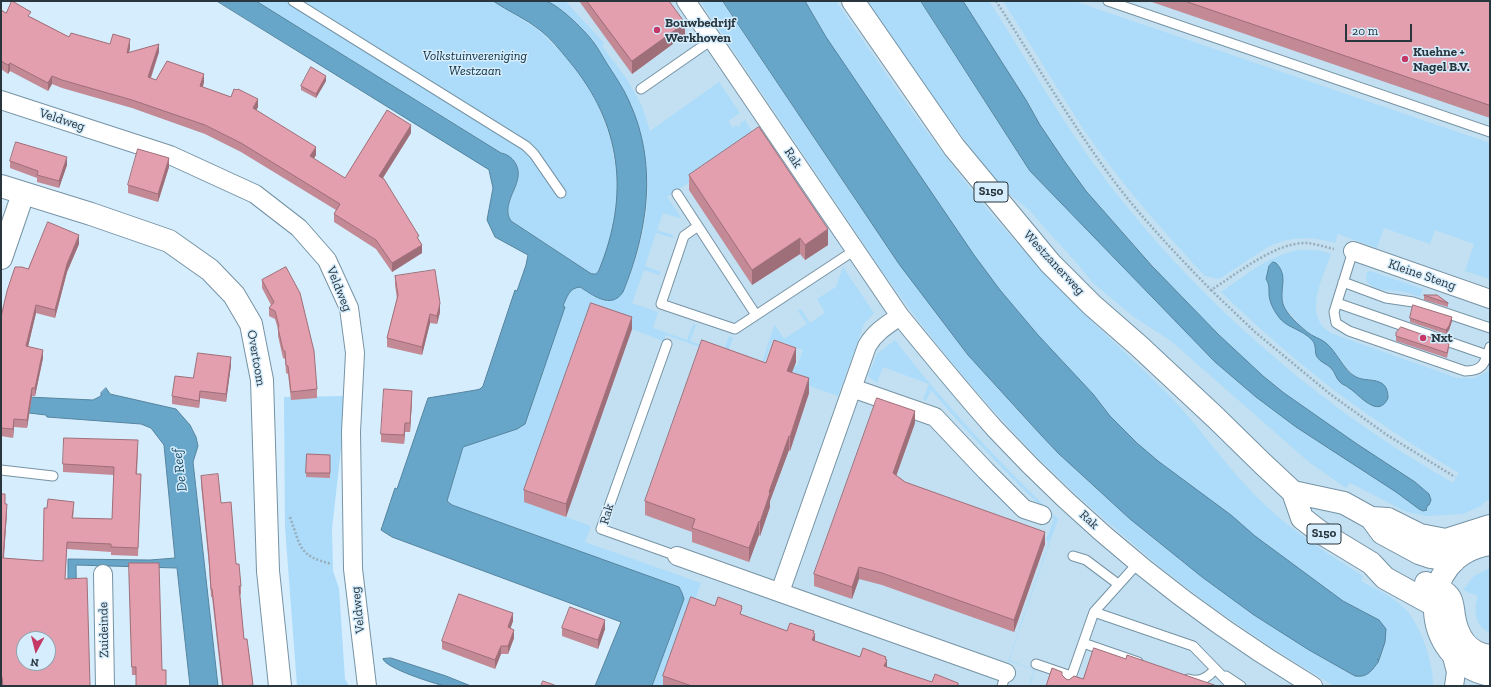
<!DOCTYPE html>
<html>
<head>
<meta charset="utf-8">
<style>
	body { margin:0 }
	#map { position:relative; width:1491px; height:687px; overflow:hidden; background:#d5edfd; font-family:"Zilla Slab",serif }
	canvas { display:block }
	.frame { position:absolute; inset:0; border:2px solid #29363d; pointer-events:none }
	.north { position:absolute; left:16px; top:631px; width:40px; height:40px; box-sizing:border-box; background:#d5edfd; border:1px solid #90a4b0; border-radius:50%; rotate:187deg; font-size:11px; font-weight:700; line-height:16px; text-align:center; color:#29363d }
	.north::after { content:''; display:block; margin:auto; width:14px; height:18px; background:#c53765; clip-path:polygon(50% 0,100% 100%,50% 72%,0 100%) }
	.scale { position:absolute; left:1345px; top:24px; width:67px; height:18px; box-sizing:border-box; border:2px solid #29363d; border-top:0; padding-left:5px; font-size:12px; line-height:14px; white-space:nowrap; color:#29363d; -webkit-text-stroke:3px #d5edfd; paint-order:stroke }
</style>
</head>
<body>
<div id="map">
<canvas width="1491" height="687"></canvas>
<div class="frame"></div>
<div class="north">N</div>
<div class="scale">20 m</div>
</div>
<script>
const ctx = document.querySelector('canvas').getContext('2d');
ctx.lineJoin = 'round';
function fill(path, color) { ctx.fillStyle = color; ctx.fill(path, 'evenodd'); }
function trace(path, color, width, dash) { ctx.strokeStyle = color; ctx.lineWidth = width; ctx.lineCap = dash ? 'butt' : 'round'; ctx.setLineDash(dash || []); ctx.stroke(path); }
function write(font, color, halo, rows, align = 'center') {
  ctx.font = font + ' "Zilla Slab",serif'; ctx.lineWidth = 3; ctx.setLineDash([]); ctx.textBaseline = 'middle'; ctx.strokeStyle = halo; ctx.fillStyle = color; for (const [text, x, y, turn = 0] of rows) {
    ctx.save(); ctx.translate(x, y); ctx.rotate((+turn || 0) * Math.PI / 180); ctx.textAlign = isNaN(turn) ? turn : align; if (halo) ctx.strokeText(text, 0, 0); ctx.fillText(text, 0, 0); ctx.restore();
  }
}
const built = new Path2D(`
	M546,1H1490V686H652L684,599L452,505L555,336L565,307L563,306L568,293L606,62L599,50L587,34L568,17Z`);
const green = new Path2D(`
	M256,1H493L539,30L562,53L585,81L598,105L610,137L616,169L617,200L614,221L610,242L598,272L594,274L590,273L511,221C510,219 508,216 508,213C506,195 527,179 514,161C510,157 506,154 501,153Z
	M546,1H565L604,43L602,46L626,78L642,106L650,131L719,82L740,113L728,121L733,128L736,125L738,127L741,125L740,123L745,120L756,138L667,197L681,217L679,218L663,213L657,230L673,235V238L656,233L645,266L661,272L659,275L644,270L632,303L658,312L653,328L687,340L693,324L696,325L690,341L723,352L729,336L733,338L727,354L761,365L774,326L775,325L784,339L807,324L798,311L801,309L810,323L825,313L817,299L836,287L843,267L874,313L864,324L838,396L773,373L792,371L794,365L797,366L803,350L773,339L762,369L666,335L663,341L632,329L524,502L591,526L585,542L701,583L664,686H652L684,599L679,587L452,505L447,501L463,447L517,429L525,424L565,307L563,306C567,297 569,288 580,287C591,294 607,305 620,296C629,282 634,264 639,248C658,180 645,121 607,63C587,34 576,20 546,1Z
	M700,1H723C804,119 878,241 967,353C985,375 1004,395 1023,416C1121,521 1231,605 1355,676L1373,669L1378,660L1380,661L1385,642L1379,620L1343,601L1255,536L1231,515L1157,461L1110,416L1093,394L1038,335L1000,290L974,255L826,37L805,1H836C886,74 935,148 993,216C1017,244 1042,272 1068,298C1102,332 1137,363 1171,397C1201,429 1225,465 1256,496C1289,530 1324,551 1363,576L1361,581C1375,589 1392,596 1403,607C1420,622 1434,664 1433,686H1334L1274,649L1211,606L1160,567L1080,498L1035,455L992,409L952,363L917,319L884,274Z
	M867,1H921L1030,171L1215,362L1256,397L1296,427L1396,492L1422,511L1426,510L1429,494L1415,482L1357,444L1284,393L1263,376L1238,353L1180,296L1086,191L1040,125L1026,100L963,1H989C1027,60 1062,122 1104,178C1180,277 1272,364 1375,434C1400,452 1427,467 1453,483L1459,473C1429,455 1399,436 1370,416C1316,379 1267,336 1221,292C1253,270 1289,238 1331,254C1322,279 1300,321 1336,335L1457,378H1475L1490,370V498L1479,507L1463,514L1427,516L1407,512L1350,483L1346,488L1310,463L1171,341L1134,317L1093,283L1076,262L1045,228L1030,211L1002,188L979,159L927,89ZM1266,279L1284,283L1282,297L1285,308L1301,326L1308,333L1326,343L1355,377L1365,380L1369,379L1387,390L1388,398L1368,404L1349,388L1344,386L1334,374L1332,369L1318,359L1315,352V344L1312,339L1306,335L1288,325L1269,293V285Z
	M1003,1H1074L1490,143V279L1465,271L1474,244L1435,230L1430,244L1384,228L1377,248L1338,234L1335,243C1312,236 1289,236 1268,247L1219,279L1205,276C1161,229 1118,180 1082,127C1055,85 1030,43 1003,1Z
	M1370,271L1423,289L1420,297C1415,295 1410,293 1404,292C1392,289 1372,293 1366,279L1367,272Z
	M895,340C944,404 999,462 1058,519L1009,660L1035,670L1030,686H1029L1034,670L1008,661L1049,542L1046,540L1054,519C1011,478 969,435 931,390L926,401L923,399L929,384L883,367L877,383L868,376L877,354Z
	M345,396V413L332,529L333,571L339,588L345,679L349,686H297L285,527L284,397Z
	M1490,568V633C1475,626 1473,610 1478,596L1463,590L1474,576Z`);
const water = new Path2D(`
	M217,1H256L501,153C506,154 510,156 514,161C527,179 506,195 508,213C508,216 510,219 511,221L590,273C595,275 597,274 599,270C630,195 622,124 569,61C560,50 551,39 540,30C526,19 508,11 493,1C505,1 517,1 529,1C534,1 540,0 545,1C557,3 583,29 591,39C597,46 601,54 606,62C614,75 623,87 629,101C658,163 648,231 623,292C611,310 593,295 580,287C569,288 567,297 563,306L565,307L525,424L517,429L463,447L447,501L452,505L679,587L682,593L684,599L652,686H595L621,622L392,537L381,530L395,488L397,489L428,398L476,390L480,389L483,386L515,290L517,291L526,265L528,255L495,237L487,220L493,188L489,170Z
	M723,1H805L826,37L974,255L1000,290L1038,335L1093,394L1110,416L1137,443L1158,461L1231,515L1255,536L1343,601L1379,620L1386,629L1385,642L1379,660L1377,659L1379,661C1372,670 1368,678 1355,676L1309,650L1254,615L1202,577L1130,519L1058,453L1041,435L968,355L899,264Z
	M921,1H963L1026,100L1040,125L1065,162L1086,191L1152,266L1218,334L1263,376L1284,393L1357,444L1415,482L1429,494L1431,500L1429,505H1428L1426,509L1427,510L1423,511L1419,509L1396,492L1296,427L1256,397L1215,362L1030,171Z
	M1273,262L1276,263C1289,276 1279,289 1283,304C1286,314 1299,325 1307,332C1313,337 1320,338 1326,343C1337,352 1344,371 1356,377C1368,383 1388,375 1388,398C1378,420 1359,394 1349,388C1346,385 1342,385 1339,381C1336,378 1335,372 1331,368C1327,364 1320,362 1317,357C1314,352 1317,345 1312,340C1302,329 1286,328 1278,316C1273,309 1269,301 1269,293C1269,287 1269,284 1266,279L1269,266Z
	M106,388L110,394L176,409L190,425L196,437L198,446L193,462L218,686H190L177,568L76,565L78,686L68,673V559L150,560L175,558L164,445L151,428L141,424L47,417L46,415L21,412L28,397L93,400L101,396V393Z
	M391,658L446,676L471,686C463,686 453,687 445,686C435,684 385,668 383,659Z`);
const path = new Path2D(`
	M996,1C1030,54 1062,108 1098,159C1131,207 1171,249 1211,290C1237,274 1275,242 1307,243C1316,244 1325,247 1334,249
	M1211,290L1255,332L1330,394L1387,435L1455,477
	M290,517C301,547 298,556 332,564`);
const service = new Path2D(`
	M293,1L526,146L534,154L561,193
	M1108,1L1490,132
	M641,89L713,39
	M677,194L756,315
	M698,226L684,236L661,304L735,329L855,250
	M1353,251L1334,312L1336,323L1349,331L1465,371C1484,371 1485,362 1490,347
	M1343,282L1386,298L1413,302L1490,328
	M1337,303L1487,355
	M667,344L601,529L677,556
	M1,470L53,476
	M1073,556L1086,560L1118,584
	M1094,612L1193,646L1228,682L1231,686
	M1083,643L1138,662
	M1036,664L1071,676
	M1226,676L1241,686
	M1188,679C1199,683 1208,678 1215,669
	M1002,686L1006,673
	M1068,686L1094,612L1138,563`);
const minor = new Path2D(`
	M686,1L900,316C931,354 962,392 995,429C1088,529 1196,616 1313,686
	M1,100L170,155L255,194L299,228L327,260L349,308L355,353L351,432L353,569L367,686
	M1353,251L1490,299
	M852,388L935,417L986,471L1024,509L1042,515
	M677,556L1006,673
	M103,574L105,686
	M780,592L867,346C875,332 887,325 900,316
	M1451,653L1456,672L1454,686`);
const tertiary = new Path2D(`
	M1,186L91,214L169,241L210,270L234,295L251,324L262,380L268,571L280,686
	M1,258L23,194`);
const primary = new Path2D(`
	M853,1L954,147L1050,263L1092,305L1139,346L1216,418L1263,464L1293,492L1344,503L1371,518L1382,533L1419,553L1431,557L1454,561
	M1293,492L1302,518L1320,532L1371,563L1385,578L1434,605
	M1371,518L1388,519L1420,535L1446,540L1490,526
	M1490,544C1415,555 1418,660 1490,675
	M1426,583C1434,587 1445,590 1450,598C1453,603 1453,610 1454,616C1457,636 1468,654 1490,656`);
const wall = new Path2D(`
	M579,1H669L685,35L632,74Z
	M1149,1H1490V118Z
	M1,10L6,13L31,17L69,37L130,48L129,52H159L151,78L156,80L204,82L203,87L258,107L256,110L316,155L313,159L345,178L411,133L383,178L419,240L422,253L392,272L376,249L334,222V214L336,210L241,152L205,134L132,108L62,88L52,84L48,91L10,71L8,74L1,69Z
	M326,81L316,98L301,90V86Z
	M10,161L67,165L59,188L37,182V178L10,168Z
	M169,167L158,202L128,193V185Z
	M689,175L828,245L805,260L800,254L752,285L689,190Z
	M79,244L67,272L55,318L36,313L28,347L43,358L35,396H32L27,428L14,427L13,438L1,436V317L28,269Z
	M286,267L317,389V398L291,400L288,374L286,373L285,359L283,358L278,336V329L275,319L269,316V308L271,305L262,288V280Z
	M395,276L440,312L437,324L430,323L422,355L387,347V338L397,299L395,285Z
	M1424,295L1448,303V307L1424,300Z
	M1410,318L1452,321L1449,330L1446,334L1410,322Z
	M632,329L566,517L524,502V490Z
	M1396,336L1449,348L1447,358L1396,341Z
	M796,362L792,372L809,393L790,451L789,450L770,501V507L760,536L759,535L749,562L692,542V532L645,515V501L766,363Z
	M231,365L226,402L200,398L199,408L172,404V396L193,378Z
	M412,400L410,432H405L404,444L381,442V434Z
	M915,423L896,475L905,482L1045,544L1014,632L882,585L859,579L852,599L814,586V574Z
	M138,448L137,474H141L138,556L111,555V552L67,549L65,579L90,686H2V684H1V494L5,504L7,512L4,558L43,561L74,509L73,518L112,519L114,475L63,472V464Z
	M307,454L330,455V478L306,477Z
	M201,476L221,503L241,586V594L240,595L244,639H247L253,686H222L212,597H211L209,566L201,484Z
	M129,572L162,670L136,675H132Z
	M715,606L787,631L814,634L815,641L860,657L886,659L887,667L932,682L958,685L959,686H663V676Z
	M513,621L510,628L514,638L508,654H501L495,669L442,649V641Z
	M562,628L605,629L598,649L562,636Z`);
const shadedWall = new Path2D(`
	M685,23V35L632,74V61Z
	M130,39V48L127,61V53Z
	M159,44V52L148,85V77Z
	M10,63V71L8,74V65Z
	M204,74V82L200,94V86Z
	M52,76V84L48,91V83Z
	M326,76V81L316,98V94Z
	M258,99V107L253,117V108Z
	M411,125V133L379,184V176Z
	M316,147V155L310,165V156Z
	M67,157V165L59,188V181Z
	M169,158V167L158,202V194Z
	M828,229V245L805,260V245Z
	M79,235V244L67,272L55,318V310L67,264Z
	M800,238V254L752,285V270Z
	M422,245V253L392,272V263Z
	M440,303V312L437,324V316Z
	M36,305V313L26,355V346Z
	M430,314V323L422,355V347Z
	M632,317V329L566,517V504Z
	M1452,317V321L1449,330L1446,334V330Z
	M796,348V362L787,385V371Z
	M43,350V358L35,396V388Z
	M231,357V365L226,402V394Z
	M809,378V393L790,451V437Z
	M32,388V396L27,428V420Z
	M200,391V398L199,408V401Z
	M412,391V400L410,432V423Z
	M915,411V423L893,485V473Z
	M14,419V427L13,438V429Z
	M405,423V432L404,444V435Z
	M789,436V450L770,501V507L760,536V522L769,492Z
	M7,504V512L3,565V558Z
	M759,521V535L749,562V548Z
	M1045,532V544L1014,632V620Z
	M859,567V579L852,599V587Z
	M513,613V621L508,636V627Z
	M605,620V629L598,649V640Z
	M514,630V638L508,654V646Z
	M814,631V635L815,634V646L812,640Z
	M501,646V654L495,669V660Z
	M886,657V662L887,660V672L884,666Z`);
const building = new Path2D(`
	M12,1L31,12L28,16L69,37L71,33L110,44L113,34L130,39L127,53L159,44L148,77L156,80L167,61L204,74L200,86L231,97L234,89L237,90L238,89L258,99L253,108L316,147L310,156L345,178L387,110L411,125L379,176L384,179L419,236L417,237L422,245L392,263L376,240L334,214L340,204L241,143L205,125L132,100L62,80L52,76L48,83L10,63L8,65L1,61V10L6,13Z
	M587,1H669L685,23L632,61Z
	M1185,1H1490V105Z
	M311,67L326,76L316,94L301,86Z
	M759,127L828,229L805,245L800,238L752,270L689,175Z
	M16,142L67,157L59,181L37,175L38,171L10,161Z
	M138,149L169,158L158,194L128,185Z
	M48,222L79,235L67,264L55,310L36,305L26,346L43,350L35,388H32L27,420L14,419L13,429L1,428V317L7,291L15,267H22L28,269Z
	M286,267L300,293L314,351L317,389L291,392L288,366L286,365L285,351L283,350L278,328L279,326L275,311L269,308L274,302L262,280Z
	M435,270L440,303L437,316L430,314L422,347L387,338L398,295L395,276Z
	M1424,295H1437L1448,303Z
	M591,303L632,317L566,504L524,490Z
	M1413,305L1452,317L1449,326L1446,330L1410,318Z
	M1401,327L1449,344L1447,353L1396,336V333Z
	M702,340L766,363L774,340L796,348L787,371L809,378L790,437L789,436L769,492L770,493L760,522L759,521L749,548L692,528L695,519L645,501Z
	M198,353L231,357L226,394L200,391L199,401L172,396L175,376L193,378Z
	M384,389L412,391L410,423H405L404,435L381,434Z
	M877,398L915,411L893,473L905,482L1045,532L1014,620L882,573L859,567L852,587L814,574Z
	M64,438L138,440L136,474H141L138,548L111,547V544L67,542L65,579L87,578L90,686H3L2,677H1V494H5V504H7L3,558L43,561L44,508H47L48,499L74,502L72,518L112,519L114,467L63,464ZM24,639H48V663H24Z
	M307,454L330,455V473H306Z
	M218,474L221,503L231,502L236,564H239L241,586H239L244,639H247L253,685L243,686H223L212,589H211L209,558L201,476Z
	M129,563H159L162,670H166V686H136V667H132Z
	M459,594L513,613L508,627L514,630L508,646H501L495,660L442,641Z
	M691,597L715,606L718,597L742,606L741,608H742L740,614L787,631L790,623L814,631L813,633L815,634L812,640L860,657L863,648L886,657L885,659L887,660L884,666L932,682L935,674L958,683V685H959V686H692L663,676Z
	M570,607L605,620L598,640L562,628Z
	M1094,648L1126,659L1127,655L1217,686H1046L1052,668L1062,672V675L1066,679L1069,680L1074,676L1083,679Z
	M543,681L557,686H541Z`);
const markers = [
	[657,30,4,"#c53765"],
	[1405,59,4,"#c53765"],
	[1423,338,4,"#c53765"]
];
const shields = [
	[991,192,34],
	[1324,534,34]
];
const shieldNames = [
	["S150",991,192],
	["S150",1324,534]
];
const poiNames = [
	["Bouwbedrijf",665,23],
	["Werkhoven",665,38],
	["Kuehne +",1413,52],
	["Nagel B.V.",1413,67],
	["Nxt",1431,338]
];
const parkNames = [
	["Volkstuinvereniging",475,56],
	["Westzaan",475,71]
];
const streetNames = [
	["Veldweg",62,120,18],
	["Rak",793,158,56],
	["Westzanerweg",1054,263,47],
	["Kleine Steng",1422,275,19],
	["Veldweg",339,289,68],
	["Overtoom",256,358,80],
	["Rak",607,514,-74],
	["Rak",1089,520,42],
	["Veldweg",358,610,-96],
	["Zuideinde",104,630,-91]
];
const waterNames = [
	["De Reef",180,470,-97]
];
fill(built, '#c2e0f2');
fill(green, '#acdcf9');
fill(water, '#68a6c9');
trace(water, '#55849f', 1);
trace(service, '#7693a4', 11);
trace(minor, '#7693a4', 20);
trace(tertiary, '#7693a4', 24);
trace(primary, '#7693a4', 24);
trace(path, '#98acb9', 2.5, [2, 2]);
trace(service, '#fff', 9);
trace(minor, '#fff', 18);
trace(tertiary, '#fff', 22);
trace(primary, '#fff', 22);
fill(wall, '#c38995');
fill(shadedWall, '#9f6f79');
fill(building, '#e39fad');
trace(building, '#9f6f79', 1);
for (const [x, y, r, color] of markers) { const dot = new Path2D(); dot.arc(x, y, r, 0, 2 * Math.PI); ctx.fillStyle = color; ctx.fill(dot); trace(dot, '#d5edfd', 1.5); }
for (const [x, y, w] of shields) { const box = new Path2D(); box.roundRect(x - w / 2, y - 10, w, 20, 3); ctx.fillStyle = '#d5edfd'; ctx.fill(box); trace(box, '#29363d', 1); }
write('bold 12px', '#29363d', null, shieldNames);
write('bold 13px', '#29363d', '#d5edfd', poiNames, 'left');
write('italic 13px', '#102e3d', '#d5edfd', parkNames);
write('13px', '#29363d', '#d5edfd', streetNames);
write('italic 14px', '#1d4e68', '#d5edfd', waterNames);
</script>
</body>
</html>
